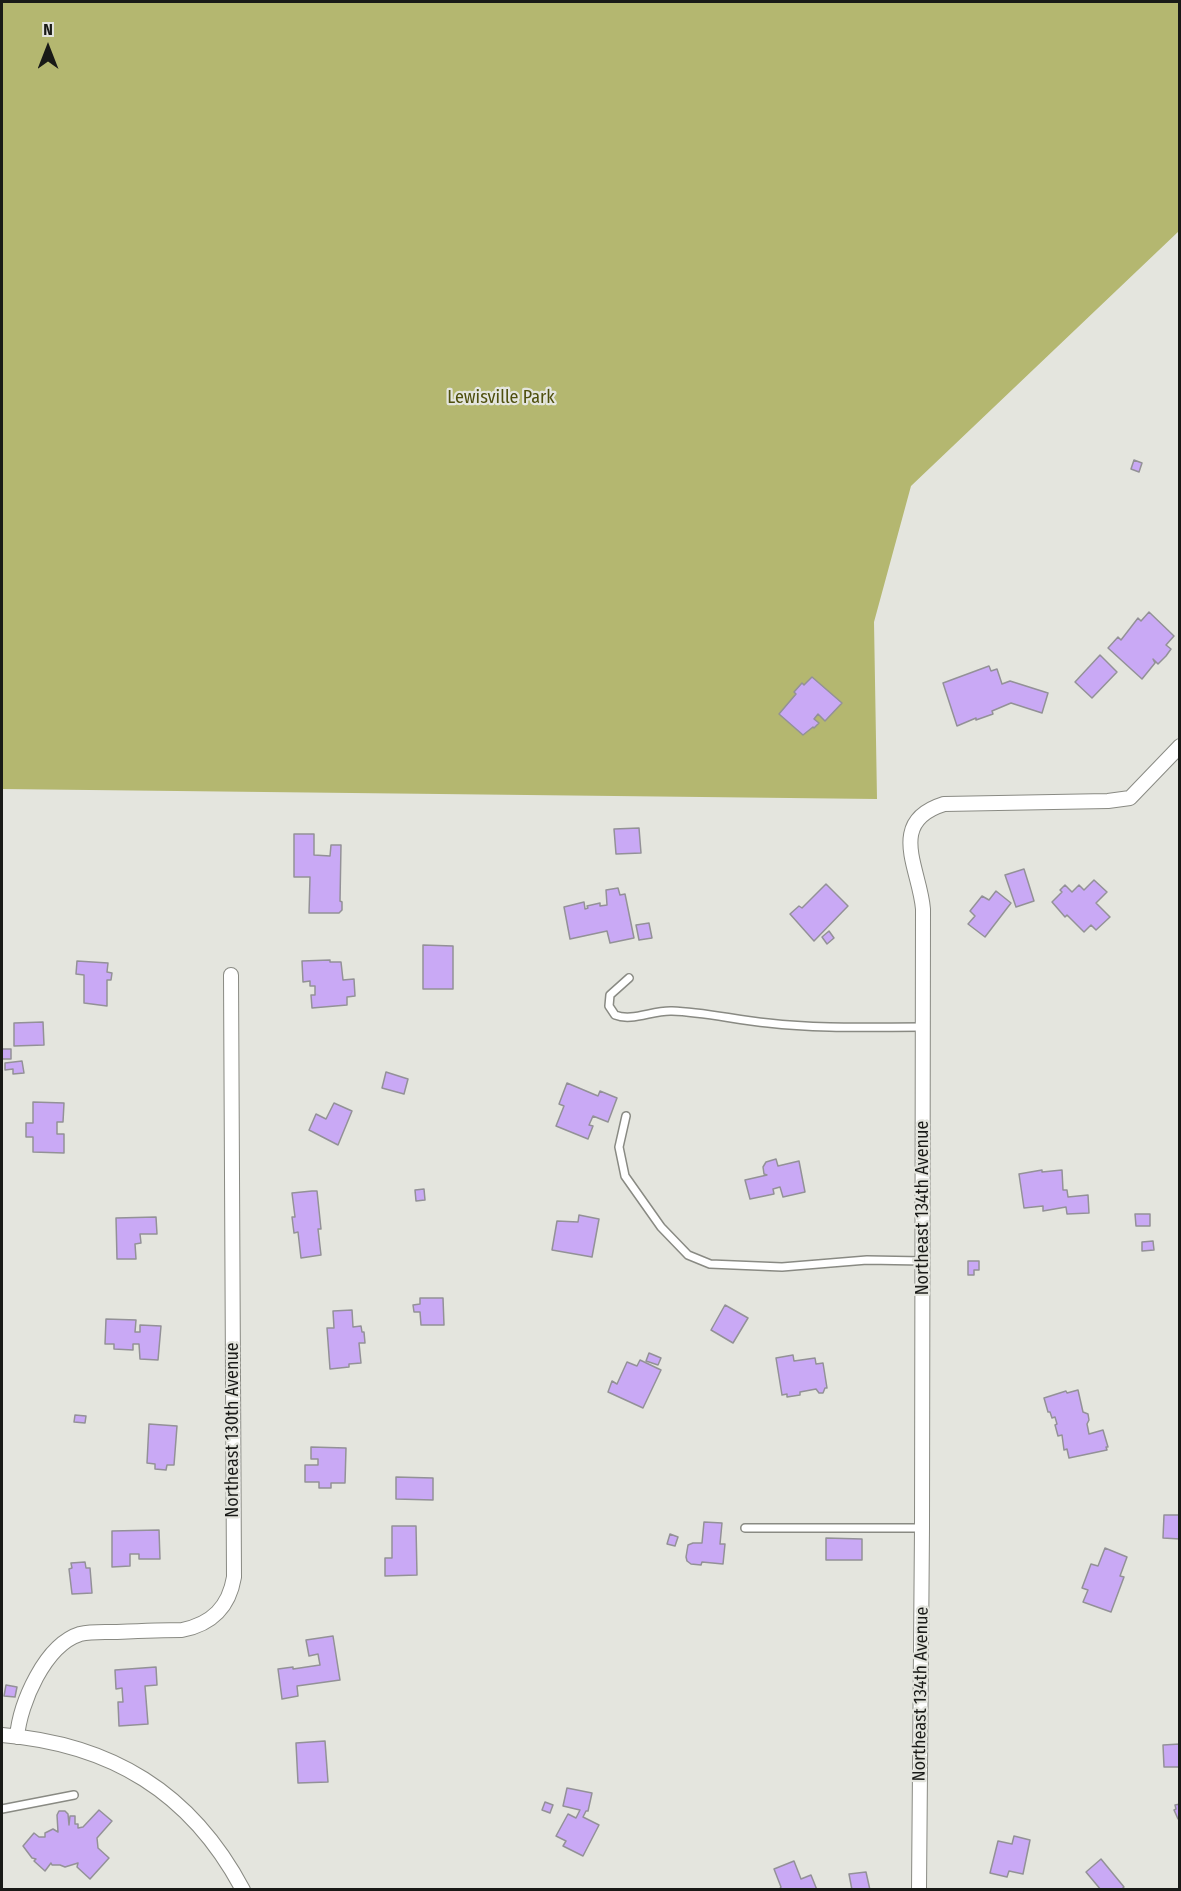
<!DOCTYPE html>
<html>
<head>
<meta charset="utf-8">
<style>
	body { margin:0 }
	#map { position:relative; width:1181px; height:1891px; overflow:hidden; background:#e4e5de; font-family:"Fira Sans Condensed",sans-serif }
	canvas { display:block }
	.frame { position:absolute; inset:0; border:3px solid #191a17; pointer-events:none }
	.north { position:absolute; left:18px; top:18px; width:60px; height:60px; -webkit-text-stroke:4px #e4e5de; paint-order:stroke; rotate:0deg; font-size:16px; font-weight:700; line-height:24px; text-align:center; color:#191a17 }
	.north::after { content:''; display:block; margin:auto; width:21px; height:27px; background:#191a17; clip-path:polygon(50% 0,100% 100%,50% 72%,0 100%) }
</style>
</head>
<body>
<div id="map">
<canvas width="1181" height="1891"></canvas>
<div class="frame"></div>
<div class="north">N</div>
</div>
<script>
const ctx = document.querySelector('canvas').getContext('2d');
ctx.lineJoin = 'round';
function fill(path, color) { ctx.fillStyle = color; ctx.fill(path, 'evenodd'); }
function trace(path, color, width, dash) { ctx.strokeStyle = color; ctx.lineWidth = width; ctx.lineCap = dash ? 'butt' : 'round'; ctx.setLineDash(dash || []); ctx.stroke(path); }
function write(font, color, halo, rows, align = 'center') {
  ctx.font = font + ' "Fira Sans Condensed",sans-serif'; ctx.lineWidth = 4.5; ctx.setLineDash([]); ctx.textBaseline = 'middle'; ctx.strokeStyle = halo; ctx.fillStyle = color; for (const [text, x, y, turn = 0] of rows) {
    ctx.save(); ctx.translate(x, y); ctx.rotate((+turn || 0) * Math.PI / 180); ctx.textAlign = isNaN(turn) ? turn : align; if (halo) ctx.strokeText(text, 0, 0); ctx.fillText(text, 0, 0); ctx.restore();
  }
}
const green = new Path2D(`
	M2,2H1179V231L911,486L874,622L877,799L2,789Z`);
const building = new Path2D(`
	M1134,460L1142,463L1139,472L1131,469Z
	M1149,612L1174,636L1166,645L1171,649L1166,656L1158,664L1153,659L1155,663L1142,679L1108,648L1118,637L1121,640L1138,618L1141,621Z
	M1100,655L1117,672L1092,698L1075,682Z
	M989,666L991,671L997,669L1002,684L1010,681L1048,693L1042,713L1011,703L992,711L993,714L976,720V718L957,726L943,683Z
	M812,677L842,703L825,721L818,714L814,719L819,723L814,728L813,727L803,735L779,714L796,694L794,692L802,683L804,685Z
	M639,828L641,853L616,854L614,829Z
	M294,834H314V855L330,856L331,845H341L340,901L342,902V910L339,913H309L310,877H294Z
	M1024,869L1034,901L1016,907L1005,875Z
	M1094,880L1107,892L1096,903L1110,917L1096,930L1091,925L1084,932L1067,915L1065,917L1052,902L1062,892L1060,890L1065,885L1072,892L1079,885L1084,890Z
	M826,884L848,906L814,941L790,914L799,906L802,908Z
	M618,888L620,895L625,894L634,938L610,943L607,931L570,939L564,907L584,902L585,909L588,908L587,906L600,903V906L607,905L606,890Z
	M996,891L1011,903L985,937L968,924L975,916L970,911L982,896L989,900Z
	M649,923L652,938L639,940L636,925Z
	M829,931L834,938L827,944L822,937Z
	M423,945L453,946V989H423Z
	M330,960V962H341L343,980L354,979L355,996L347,997V1005L312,1008L311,995H315V986H310V981L303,982L302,961Z
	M77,961L108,963L107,972L112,973L111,980H107V1006L84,1003V975L76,974Z
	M43,1022L44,1045L14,1046V1023Z
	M2,1049H11V1059H2Z
	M22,1061L24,1073L13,1074V1069L5,1070V1063Z
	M386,1072L408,1079L404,1094L382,1088Z
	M567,1083L598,1096L600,1091L617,1098L608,1122L593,1116L589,1125L593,1126L588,1139L556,1126L564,1106L559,1104Z
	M33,1102L64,1103L63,1122H57V1134H64V1153L33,1152V1137H26V1123H33Z
	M334,1103L352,1111L338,1145L309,1130L316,1114L326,1119Z
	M776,1159L778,1166L799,1161L805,1192L783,1197L780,1187L773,1189L774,1194L750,1199L745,1180L767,1175L764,1174L763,1167L766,1162Z
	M1042,1170V1172L1062,1170L1063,1190H1067L1068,1197L1088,1195L1089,1213L1067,1214L1066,1207L1043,1211V1206L1024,1208L1019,1174Z
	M424,1189L425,1200L416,1201L415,1190Z
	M312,1191H317L321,1229H318L321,1255L301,1258L298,1232L294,1233L292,1217H295L292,1193Z
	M1135,1214H1150V1226H1136Z
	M579,1215L599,1219L592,1257L552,1250L557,1221L578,1222Z
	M156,1217L157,1234H140L141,1243L135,1244L136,1259H117L116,1218Z
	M1153,1241L1154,1250L1142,1251V1242Z
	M968,1261H979V1270H974V1275H968Z
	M420,1298H443L444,1325H421L420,1312H414L413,1305L420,1304Z
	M725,1305L748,1318L733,1343L711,1330Z
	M352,1310L353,1327L361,1326L362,1332H364L365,1343H359L361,1363L349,1364V1367L330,1369L327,1328H334L333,1311Z
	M106,1319L136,1320L135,1332H140V1325L161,1326L158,1360L140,1359L139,1344H133V1350L114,1349V1344H105Z
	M649,1353L661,1358L658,1365L646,1361Z
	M793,1355L794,1361L815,1358L816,1364L823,1363L827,1388H825L823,1393H819L816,1389L800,1392V1395L787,1397V1394L782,1395L776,1358Z
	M640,1360L661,1370L643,1408L608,1392L612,1381L617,1384L627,1362L637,1366Z
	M1078,1390L1083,1412L1088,1414L1089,1420L1087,1424L1089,1434L1103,1430L1108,1447H1106L1107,1450L1069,1458L1067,1449L1064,1450L1062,1435L1058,1436L1055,1425L1057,1424L1055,1417L1052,1418L1050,1412H1048L1044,1398L1066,1391L1067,1393Z
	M75,1415L86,1416L85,1423L74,1422Z
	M149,1424L177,1426L174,1465H167L166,1470L155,1469V1464L147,1463Z
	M311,1447L346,1448L345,1483H331V1488H319V1482H305V1465H318V1459H311Z
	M396,1477L433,1478V1500L396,1499Z
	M1164,1515H1180V1539L1163,1538Z
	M704,1522L722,1523L720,1544H725L723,1564L702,1562L701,1565L691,1564L687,1561L686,1557L688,1545L693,1543H702Z
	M392,1526H416L417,1575L385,1576V1558H392Z
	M159,1530L160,1559H139V1554H130V1566L112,1567V1531Z
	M670,1534L678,1537L675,1546L667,1544Z
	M826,1538L862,1539V1560H826Z
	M1105,1548L1127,1557L1120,1576L1124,1577L1111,1612L1083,1602L1088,1590L1082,1588L1091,1564L1098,1566Z
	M85,1562L86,1568H90L92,1593L72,1594L69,1569L72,1568L71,1563Z
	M333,1636L340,1680L297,1686L298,1696L282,1699L278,1669L293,1667V1669L320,1665L318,1654L309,1656L306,1640Z
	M156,1667L157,1685L145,1686L148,1724L119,1726L118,1702H123L122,1688L116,1689L115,1670Z
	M6,1685L17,1687L15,1697L4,1696Z
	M325,1741L328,1782L298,1783L296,1743Z
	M1180,1744V1767H1164L1163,1745Z
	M567,1788L592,1793L588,1811H586L583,1817L599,1825L583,1856L563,1846L566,1841L556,1836L568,1814L576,1818L580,1810L563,1806Z
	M545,1802L553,1805L550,1813L542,1810Z
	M1180,1804V1819H1178L1174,1810L1176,1809L1175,1805Z
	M99,1810L112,1821L97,1838L98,1848L109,1858L90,1879L77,1867L78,1863L65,1867L60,1865H52L51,1863L45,1871L34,1861L36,1859L32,1858L23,1846L34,1833L39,1837H45V1833L53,1829L58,1832L57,1815L59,1811H65L68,1814L69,1825L70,1816H75V1824H78V1828L83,1827Z
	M1014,1836L1030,1840L1023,1874L1009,1871L1007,1877L990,1873L998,1841L1012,1844Z
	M1101,1859L1124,1887L1121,1890H1101L1086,1872Z
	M794,1861L801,1879L811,1875L817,1890H779L781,1887L774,1869Z
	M866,1872L870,1890H852L849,1874Z`);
const lane = new Path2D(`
	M629,978L610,995L609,1006L615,1015C632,1022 653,1010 672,1011C704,1012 736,1020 768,1023C819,1029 871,1027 923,1027
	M626,1116L619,1147L625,1176L661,1227L688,1255L710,1264L782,1267L867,1260L923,1261
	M745,1528H922
	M2,1809L74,1795`);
const street = new Path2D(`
	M2,1735C111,1744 191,1792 243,1890
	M17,1737C20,1703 45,1645 80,1634C92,1631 105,1632 117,1632C139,1631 161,1630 182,1630C212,1624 229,1607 234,1577L231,975
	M919,1890L922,1528L923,909C920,869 886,822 944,804L1108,801L1130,798L1180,746`);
const parkNames = [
	["Lewisville Park",501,398]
];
const streetNames = [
	["Northeast 134th Avenue",923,1208,-90],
	["Northeast 130th Avenue",233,1430,-90],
	["Northeast 134th Avenue",921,1694,-89]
];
fill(green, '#b4b770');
fill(building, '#c9a9f5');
trace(building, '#939197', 1.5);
trace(lane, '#898a83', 10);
trace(street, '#898a83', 16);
trace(lane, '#fff', 7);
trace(street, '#fff', 14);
write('18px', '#4e4f0d', '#e4e5de', parkNames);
write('18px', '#191a17', '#e4e5de', streetNames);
</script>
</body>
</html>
